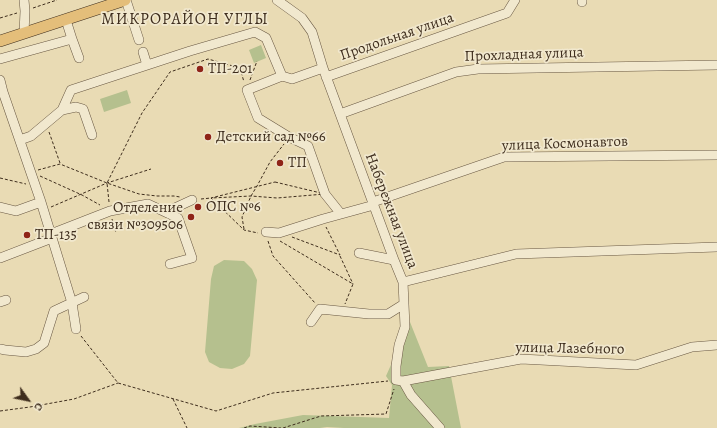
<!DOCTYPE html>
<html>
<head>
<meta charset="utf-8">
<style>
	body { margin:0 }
	#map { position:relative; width:717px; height:428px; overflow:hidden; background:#e9dbb4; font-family:Alegreya,serif }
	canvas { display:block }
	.north { position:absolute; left:8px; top:380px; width:40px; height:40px; -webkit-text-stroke:3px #f1e8ce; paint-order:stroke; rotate:123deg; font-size:11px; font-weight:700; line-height:16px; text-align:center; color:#3e2d1d }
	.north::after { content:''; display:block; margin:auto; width:14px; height:18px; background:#3e2d1d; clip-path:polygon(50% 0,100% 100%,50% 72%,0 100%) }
</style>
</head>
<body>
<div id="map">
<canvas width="717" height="428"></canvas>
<div class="north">С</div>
</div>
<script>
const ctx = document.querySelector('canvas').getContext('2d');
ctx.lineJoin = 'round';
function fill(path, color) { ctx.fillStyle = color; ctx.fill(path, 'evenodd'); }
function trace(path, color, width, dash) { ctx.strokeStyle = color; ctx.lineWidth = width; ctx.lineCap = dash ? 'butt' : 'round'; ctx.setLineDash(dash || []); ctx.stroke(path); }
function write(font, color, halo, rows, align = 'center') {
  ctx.font = font + ' Alegreya,serif'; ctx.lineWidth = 3.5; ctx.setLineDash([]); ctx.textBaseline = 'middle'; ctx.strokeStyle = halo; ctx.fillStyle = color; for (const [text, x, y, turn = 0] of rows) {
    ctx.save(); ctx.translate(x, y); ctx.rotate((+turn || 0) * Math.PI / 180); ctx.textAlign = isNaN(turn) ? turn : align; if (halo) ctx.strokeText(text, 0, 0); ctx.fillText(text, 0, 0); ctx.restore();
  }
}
const green = new Path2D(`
	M261,45L266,58L254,63L249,50Z
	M127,90L131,103L104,112L100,99Z
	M224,260L244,261L252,269L257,280L250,356L244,364L232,369L220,368L209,362L205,352L211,279L214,266Z
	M410,322L428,367L449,366L461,428H344L327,427L320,428H239L255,424L303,415L389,418L392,385L386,376Z`);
const path = new Path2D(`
	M33,8L57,0
	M0,18L17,13
	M250,80L257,61
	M49,132L60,163
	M38,170L60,164L107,183L139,194L157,196H174L180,197
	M40,176L82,195L100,205
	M0,178L26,184
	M275,182L325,194L277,198L251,196L211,198Z
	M201,199L211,198L244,230L258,233
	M109,202L107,183L142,113L170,72L208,59L240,68L244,82
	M51,207L107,183L151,169
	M112,219L116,233
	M244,229L242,217L251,196L257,186L270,162L284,144
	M292,237L340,255L326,227
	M268,241L273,256L315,303
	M280,241L353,284L345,304
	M340,256L353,284
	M81,336L118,383L216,411L273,393L388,381
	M173,399L187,428
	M0,411L30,407L74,399L118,383
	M244,428L250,426L281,428
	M283,428L321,416L386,414L394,389`);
const minor = new Path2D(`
	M126,0L139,40
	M277,0L302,18L312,32L323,68L394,260L403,282L404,304L405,327L399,345L396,366V380L403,381L521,359L636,365L692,347L717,345
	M582,2V0
	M24,33L25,11L24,0
	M72,39L79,58
	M143,52L147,65
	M0,59L72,39L66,20
	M282,76L292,79L323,68
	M326,77L507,13L515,0
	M0,80L3,92L41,202L72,303L76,329
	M62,110L76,107L83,109L92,135
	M340,114L456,72L478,69L717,65
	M20,140L31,136L62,110L71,90L190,51L255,32L266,38L282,76L247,90L258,118L289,137L308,146L325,194L341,214
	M373,202L504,157L717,155
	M0,207L16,211L41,202
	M166,212L192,200
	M266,232L279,233L323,219L374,205
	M51,234L110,211L148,204L178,218L192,258L170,264
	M359,253L394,260
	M0,258L52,238
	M403,282L516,254L717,247
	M0,302L6,300
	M311,322L320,309L369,314H388L404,304
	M0,349L5,350L26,352L36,349L44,343L54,311L84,297
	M403,381L411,395L440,428`);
const major = new Path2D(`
	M0,41L125,0`);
const markers = [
	[200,69,4,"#8f2418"],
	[208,137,4,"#8f2418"],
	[280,163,4,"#8f2418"],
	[198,207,4,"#8f2418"],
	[191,217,4,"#8f2418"],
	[27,235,4,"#8f2418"]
];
const streetNames = [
	["Продольная улица",397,37,-19],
	["Прохладная улица",524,55,-2],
	["улица Космонавтов",565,144,-2],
	["Набережная улица",391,211,69],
	["улица Лазебного",570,349,1]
];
const poiNames = [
	["ТП-201",208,69],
	["Детский сад №66",216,137],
	["ТП",288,163],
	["ОПС №6",206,207],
	["Отделение",183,208,"right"],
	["связи №309506",183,225,"right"],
	["ТП-135",35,235]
];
const neighbourhoodNames = [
	["МИКРОРАЙОН УГЛЫ",185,20]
];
fill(green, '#b5c08e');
trace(minor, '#695843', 10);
trace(major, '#3e2d1d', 12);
trace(path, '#3e2d1d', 1, [3, 2]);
trace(minor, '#f1e8ce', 9);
trace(major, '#e4be7a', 11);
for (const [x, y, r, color] of markers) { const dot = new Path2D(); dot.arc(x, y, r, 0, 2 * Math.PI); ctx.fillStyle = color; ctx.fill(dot); trace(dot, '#f1e8ce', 1.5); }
write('15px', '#3e2d1d', '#f1e8ce', streetNames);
write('15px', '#3e2d1d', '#f1e8ce', poiNames, 'left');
ctx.letterSpacing = '1px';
write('16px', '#3e2d1d', '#f1e8ce', neighbourhoodNames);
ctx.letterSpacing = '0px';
</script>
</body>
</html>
